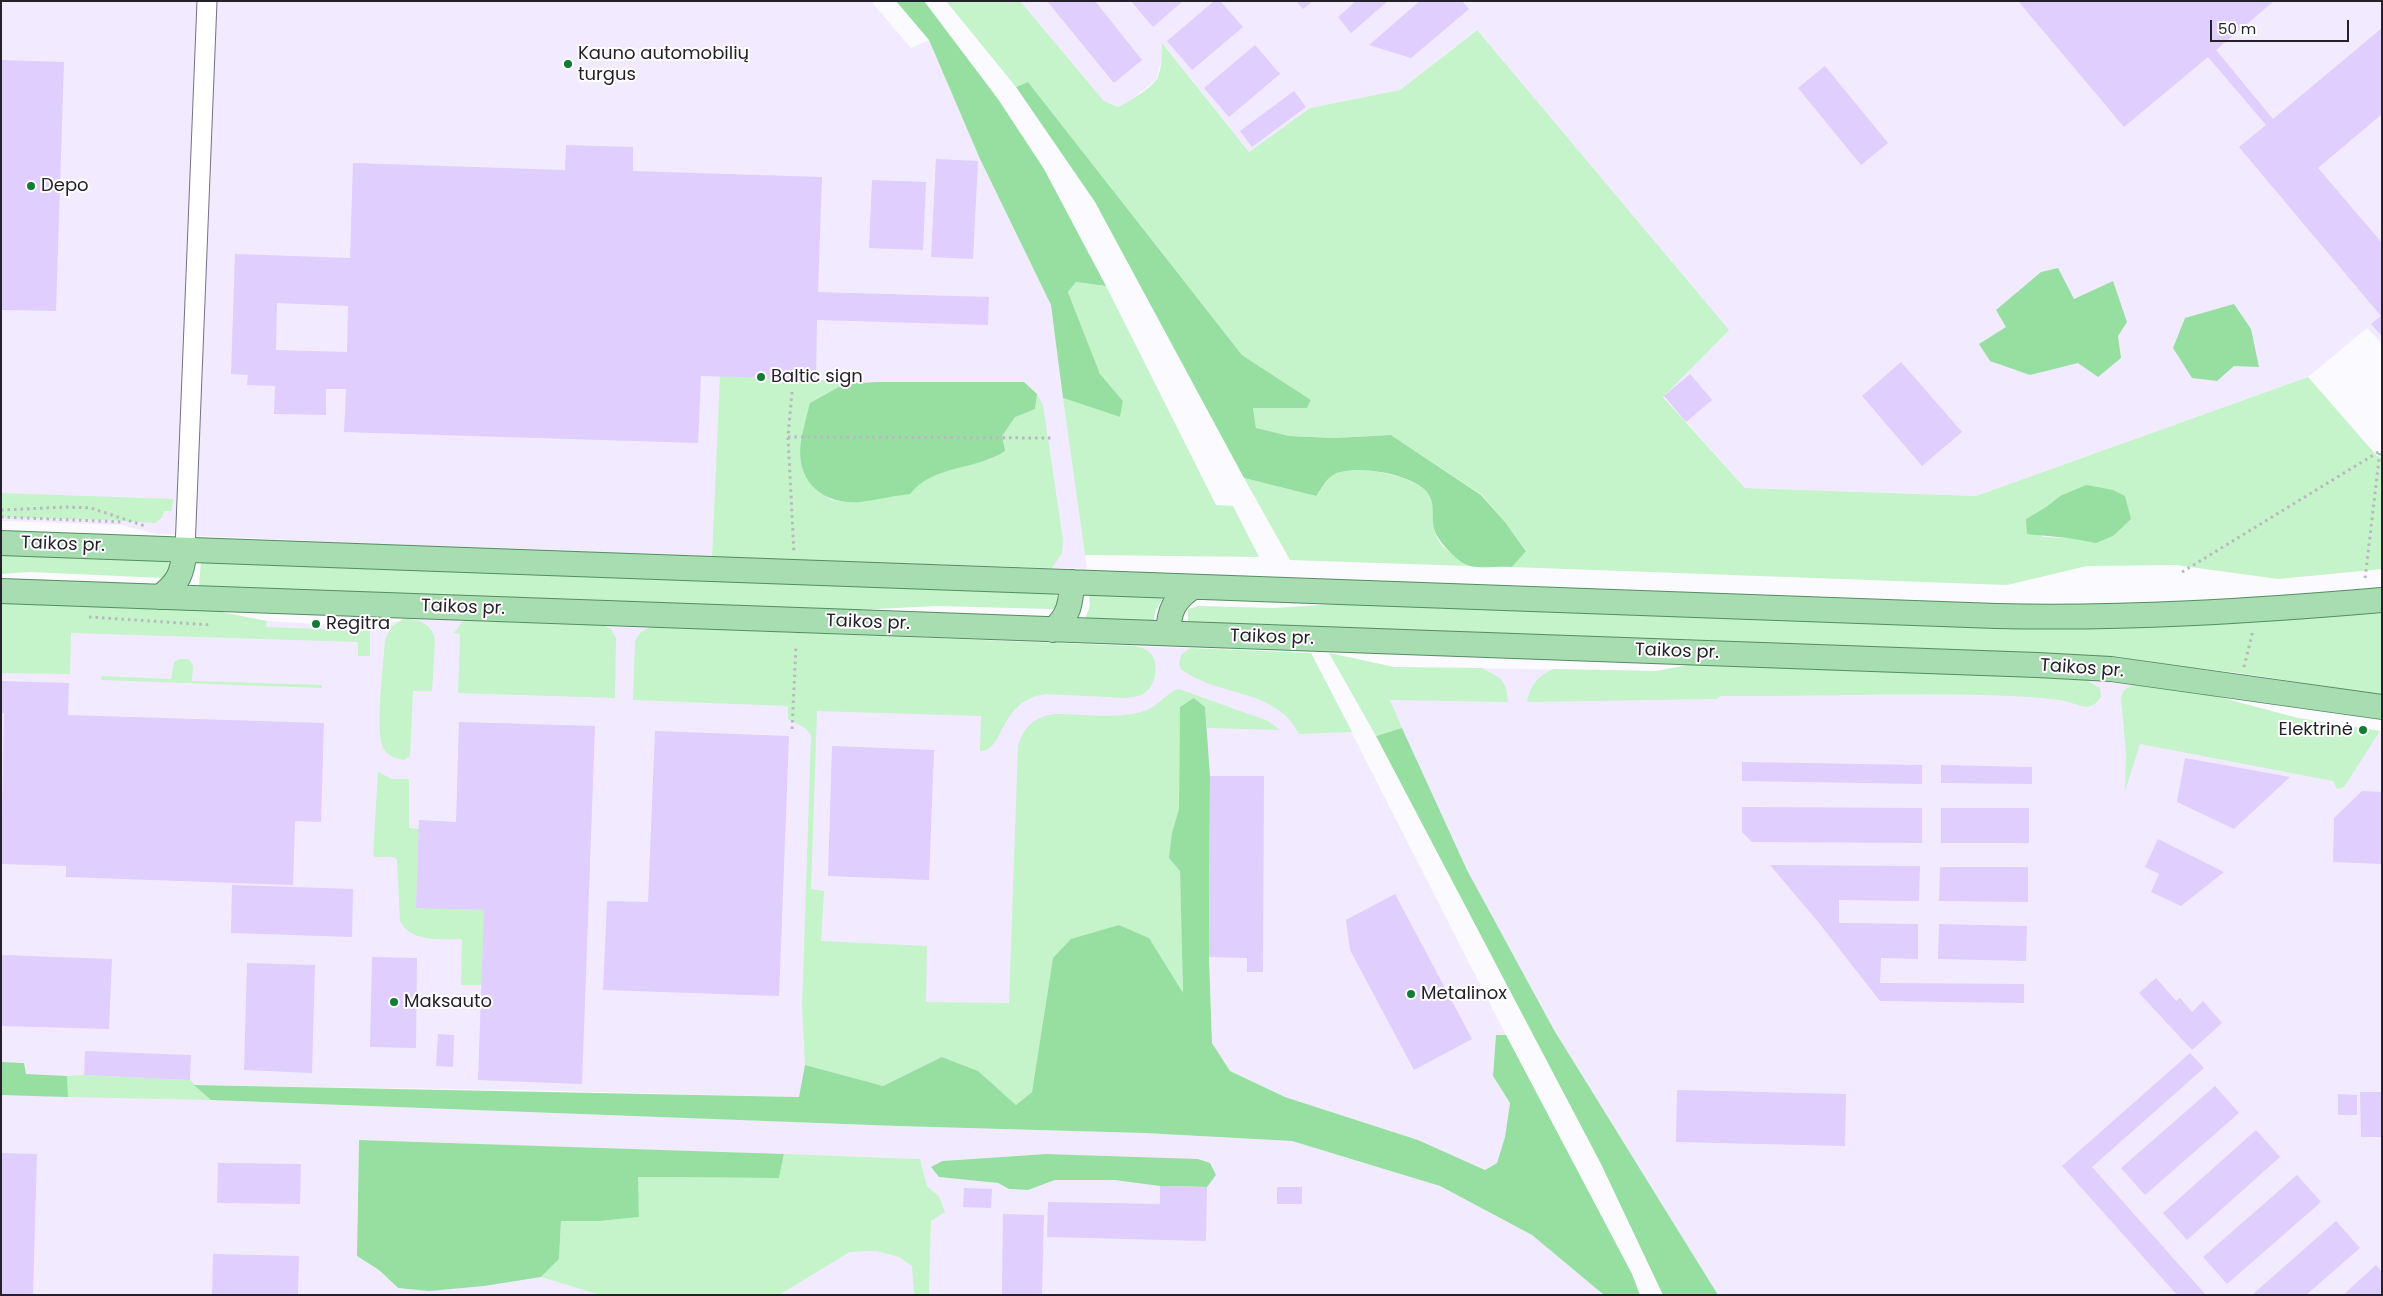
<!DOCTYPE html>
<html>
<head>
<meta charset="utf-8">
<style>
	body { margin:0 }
	#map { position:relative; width:2383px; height:1296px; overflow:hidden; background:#fbfaff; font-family:Poppins,sans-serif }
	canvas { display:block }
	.frame { position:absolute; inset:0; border:2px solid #25212b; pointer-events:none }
	.scale { position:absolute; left:2210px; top:20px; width:139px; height:22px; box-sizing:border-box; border:2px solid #25212b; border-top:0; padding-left:6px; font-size:15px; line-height:18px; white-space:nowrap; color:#25212b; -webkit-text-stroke:4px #fff; paint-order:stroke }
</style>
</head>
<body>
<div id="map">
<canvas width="2383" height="1296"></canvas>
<div class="frame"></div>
<div class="scale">50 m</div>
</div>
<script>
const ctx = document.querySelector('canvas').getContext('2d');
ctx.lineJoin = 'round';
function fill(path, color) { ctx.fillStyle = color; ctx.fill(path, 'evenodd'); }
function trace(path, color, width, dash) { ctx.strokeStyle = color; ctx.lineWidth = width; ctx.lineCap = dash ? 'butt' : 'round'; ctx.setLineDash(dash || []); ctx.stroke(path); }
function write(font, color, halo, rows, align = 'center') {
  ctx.font = font + ' Poppins,sans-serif'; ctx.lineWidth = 4; ctx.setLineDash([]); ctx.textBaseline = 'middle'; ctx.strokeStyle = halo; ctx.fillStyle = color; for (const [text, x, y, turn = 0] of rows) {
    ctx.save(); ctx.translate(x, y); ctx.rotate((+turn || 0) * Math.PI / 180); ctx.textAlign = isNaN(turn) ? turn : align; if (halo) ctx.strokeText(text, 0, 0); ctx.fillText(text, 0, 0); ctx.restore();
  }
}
const built = new Path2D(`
	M1,1H871L911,48L929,40L980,159L1051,305L1087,569L529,551L156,534L121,525L1,521Z
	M1020,1H2382V344L2367,328L2308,377L1976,496L1745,488L1663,396L1728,330L1476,30L1400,90L1310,108L1249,152L1163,44L1162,58L1156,80L1126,104L1119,107L1104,101Z
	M1,602L216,611L267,621L352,626L418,619L1311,653L1506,1035H1496L1493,1076L1510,1103L1505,1137L1497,1163L1485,1170L1418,1140L1285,1097L1230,1071L1212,1043L1209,957L1032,1092L799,1097L514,1090L194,1085L211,1100L897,1126L1144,1133L1292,1141L1440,1186L1532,1235L1604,1295H929L931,1220L939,1196L927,1186L920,1159L359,1140L357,1255L379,1270L397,1288L541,1277L600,1295H1ZM1046,1154L1207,1187L1160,1186L1114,1180H1055L1028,1190L1009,1189L998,1183L939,1177L932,1167L942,1161Z
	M1329,653L1394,667L1656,671L1699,663L2082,678L2136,683L2298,718L2382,731V1295H1718L1554,1030L1467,870L1402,728L1376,736Z
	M876,1251L899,1257L913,1266L914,1295H779L850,1252Z`);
const green = new Path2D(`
	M946,1H1020L1104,101L1118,107C1128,103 1152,87 1157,79C1162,68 1162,55 1162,43L1249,152L1310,108L1400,90L1477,30L1729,330L1663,397L1745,488L1976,496L2308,377L2377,456L2382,457V569L2278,579L2176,565L2087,566L2007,585L1512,567L1526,550L1505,522L1482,495L1391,435L1335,438L1289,436L1256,429L1253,408H1307L1311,400L1242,355L1028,82L1016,87ZM2060,496L2068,538L2043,537L2026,519L2046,507Z
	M1076,282L1106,286L1216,505L1233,506L1259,557L1085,555L1063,398L1120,417L1123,401L1100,374L1068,292Z
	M720,376L816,379L844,384L810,403L813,487L831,500L860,502L918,483L946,470L992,459L1002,436L1014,417L1035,409L1037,394L1043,405L1063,540L1062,553L1052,568L712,557Z
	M1350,469C1372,469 1427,478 1433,502C1436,517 1431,530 1441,544C1447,552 1460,559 1468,566L1290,560L1244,478L1316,496L1331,475Z
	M1,493L174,499L171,511H164L162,518L155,523L107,520L1,517Z
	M1,553L160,559L167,561L171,567L168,575L163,578L30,572L1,574Z
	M201,560L1050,592L1057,596V607L1052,609L937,606L836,611L199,588Z
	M1089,595L1163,597L1156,610L1153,621L1085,619L1090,606Z
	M1,602L216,611L267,621L266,627L370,631V656H358V642L71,633L70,674L1,673Z
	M1357,603L2005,626H2177L2382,613V695L2239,673L2151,663L1193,623L1188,621V609L1198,606L1274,608Z
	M403,619C418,618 433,624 435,641L432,691H413L410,756L404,760C396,759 388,756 384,749C374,735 384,661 385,640L391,627Z
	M463,621L603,625L611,629L616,638L615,698L458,693L460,634L454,633Z
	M650,627L1134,646C1138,647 1144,648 1148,651C1159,659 1157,681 1148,690C1142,696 1134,697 1126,698L1046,694C997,701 1006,751 980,751L981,716L817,711L811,889L824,891L821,941L927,946L926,1002L1009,1003L1018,746C1024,726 1034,717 1055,714C1082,714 1122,720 1147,710C1159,705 1167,692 1179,689L1268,721L1280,730L1207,728L1205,707L1195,698L1180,707L1179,809L1172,833L1180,871L1183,995L1149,938L1119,925L1053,958L1032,1092L1016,1105L978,1071L942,1057L883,1086L805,1065L802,1007L811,735L805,728L788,719V706L633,700L635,641L640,633Z
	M1190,648L1311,653L1352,732L1299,734C1277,688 1217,697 1181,669L1179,664L1181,655Z
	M1329,653L1394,667L1482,668L1500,678L1506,687L1508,702L1390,700L1402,728L1376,736Z
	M180,659H189L193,666L192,681L322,685V688L102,680L101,676L171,679L174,662Z
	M1699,663L2082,678L2100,688L2101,697C2090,713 2081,705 2065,701C2055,699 2042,698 2031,697C1928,691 1824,697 1721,696L1717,699L1527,702C1530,685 1538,675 1554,669L1656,671Z
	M2136,683L2204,693L2298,718L2380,731L2344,787L2337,789L2333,781L2140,744L2125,791L2126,753L2121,698L2124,690Z
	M378,772L392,779H409V828L419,829L416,907L484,910L482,985H461L462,939C442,939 411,943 400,921L397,860L394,857H375L373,855Z
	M84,1075L190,1080L211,1100L68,1097L67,1076Z
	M784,1154L920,1159L927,1186L939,1196L945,1212L931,1221L929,1295H914L912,1266L899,1257L876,1251L850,1252L779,1295H600L541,1277L559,1259L561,1221H600L639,1217L637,1177L779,1178Z`);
const forest = new Path2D(`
	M896,1H924L998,99L1044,169L1106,286L1076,282L1068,292L1100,374L1123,401L1120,417L1063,398L1051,305L980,159L929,40Z
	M1028,82L1242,355L1311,400L1307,408H1253L1256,428L1289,436L1335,438L1391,435L1481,495L1505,522L1526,551L1512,567C1499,566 1483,569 1470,566C1458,563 1436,540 1434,528C1431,515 1436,503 1427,492C1412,474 1353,463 1333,475C1326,479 1321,490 1316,496L1244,478L1095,202L1016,87Z
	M2058,268L2074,299L2113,281L2127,322L2118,336L2121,358L2098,377L2078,363L2030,375L1990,361L1979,344L2006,327L1996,310L2041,272Z
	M2234,304L2251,329L2259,367L2234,366L2217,381L2192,378L2173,348L2185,318Z
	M877,382H1024L1037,394L1035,409L1015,417L1002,436L1005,451C975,471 934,464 910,494C893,496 876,500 860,502C821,505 795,480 801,441C803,428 807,416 810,403L844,384Z
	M2086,485L2113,490L2125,496L2131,519L2113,536L2096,543L2068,538L2027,534L2026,519L2046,507L2060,496Z
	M1194,698L1205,707L1210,776L1209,957L1212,1043L1230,1071L1285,1097L1418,1140L1485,1170L1497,1163L1505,1137L1510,1103L1493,1076L1496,1035H1506L1632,1274L1640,1295H1604L1532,1235L1440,1186L1292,1141L1144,1133L897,1126L211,1100L194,1085L799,1097L805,1065L883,1086L942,1057L978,1071L1016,1105L1032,1092L1053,958L1071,939L1119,925L1149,938L1183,993L1180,871L1169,858L1172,833L1179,809L1180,707Z
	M1402,728L1467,870L1554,1030L1718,1295H1663L1601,1164L1376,736Z
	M1,1062L24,1063L26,1074L67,1076L68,1097L1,1095Z
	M359,1140L784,1154L779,1178L638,1177L639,1217L600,1221H561L559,1259L541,1277L484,1286L429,1291L398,1288L379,1270L357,1256Z
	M1046,1154L1198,1159L1210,1163L1216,1175L1207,1187L1160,1186L1114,1180H1055L1028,1190L1009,1189L998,1183L939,1177L931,1167L942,1161Z`);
const building = new Path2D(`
	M1047,1H1095L1142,60L1114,83Z
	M1131,1H1183L1153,27Z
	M1214,1H1220L1243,27L1192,70L1167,41Z
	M1296,1H1313L1303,9Z
	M1356,1H1388L1351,33L1338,17Z
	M1420,1H1462L1469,9L1411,58L1369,45Z
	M2018,1H2274L2216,50L2273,119L2382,28V114L2318,168L2382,243V336L2371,324L2381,316L2239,147L2266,125L2208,57L2124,127Z
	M1255,45L1280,74L1229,117L1204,88Z
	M1,60L64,62L56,311L1,310Z
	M1825,66L1888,143L1861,165L1798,88Z
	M1294,91L1306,107L1252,147L1240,131Z
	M566,145L633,147V171L822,177L818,292L989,297L988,325L817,320L816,379L701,376L698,443L344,432L346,389H326V415L274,414L275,386L247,385L248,375L231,374L235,254L350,258L353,163L565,170ZM277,303L348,306L347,352L276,350Z
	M936,159L978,161L973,259L931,257Z
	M872,180L926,182L923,250L869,248Z
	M1901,362L1962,432L1922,466L1862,396Z
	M1690,374L1712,400L1686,422L1664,396Z
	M1,681L69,683L68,715L324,723L321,822L295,821L293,885L66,877V866L1,864L4,713H1Z
	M459,722L595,726L582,1084L478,1080L484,910L416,908L419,820L456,822Z
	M655,731L789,736L779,996L603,990L607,901L648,902Z
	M832,746L934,750L929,880L828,876Z
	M2185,758L2290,777L2234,829L2177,802Z
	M1742,762L1922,765V784L1742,781Z
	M1941,765L2032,767V784L1941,783Z
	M1210,776H1264L1263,972H1247V958L1209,957Z
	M2362,791L2382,792V864L2333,862L2334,818Z
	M1742,807L1922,808V843L1752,842L1742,832Z
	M1941,808H2029V843H1941Z
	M2158,839L2224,872L2181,906L2151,892L2159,874L2145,867Z
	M1770,865L1920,866L1919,901L1839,900V923L1918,924V959L1881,958L1880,983L2024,984V1003L1880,1001L1819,923Z
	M1940,867H2028V902L1939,901Z
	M232,885L353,889L352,937L231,933Z
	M1395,894L1472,1039L1414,1070L1350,950L1346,920Z
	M1939,924L2027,926L2026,961L1938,959Z
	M1,955L112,959L109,1029L1,1026Z
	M372,957L417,958L416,1048L370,1047Z
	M247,963L315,965L312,1073L244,1070Z
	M2156,978L2176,1001L2180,998L2192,1012L2203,1001L2222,1023L2192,1050L2139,993Z
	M438,1034L454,1035L453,1067L436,1066Z
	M85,1051L191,1055L190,1080L84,1075Z
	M2190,1053L2204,1068L2092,1167L2206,1295H2177L2062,1166Z
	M2215,1086L2239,1113L2145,1195L2121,1168Z
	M1677,1090L1846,1094L1845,1146L1676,1142Z
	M2360,1092H2382V1137H2361Z
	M2338,1094L2357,1095V1115H2338Z
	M2256,1130L2280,1157L2187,1240L2163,1213Z
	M1,1153L37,1154L33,1295H1Z
	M218,1163L301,1164L300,1204L217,1203Z
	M2297,1175L2321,1202L2227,1284L2203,1257Z
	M1160,1186L1207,1187L1206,1241L1047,1237L1048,1202L1160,1204Z
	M1277,1187H1302V1204H1277Z
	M964,1188L992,1189L991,1208L963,1207Z
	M1003,1214L1044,1215L1042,1295H1002Z
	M2336,1221L2360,1248L2306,1295H2252Z
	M213,1254L299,1256L298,1295H212Z
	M2376,1265L2382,1272V1295H2343Z`);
const path = new Path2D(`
	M792,392L788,437L794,553
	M788,437L1054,438
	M1,510L68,507L91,508L145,526
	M1,517L123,522
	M2182,572L2380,451L2365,579
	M89,617L212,625
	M2244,667L2253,630
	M792,729L796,646`);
const minor = new Path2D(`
	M185,550L207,1`);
const major = new Path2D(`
	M1,543L1996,616C2125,619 2253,611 2382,600
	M1,591L2037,665L2111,669L2382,707
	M160,597C179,582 182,574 185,550
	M1053,630C1069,616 1071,603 1072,582
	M1168,633C1169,611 1174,599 1193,587`);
const markers = [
	[568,64,5,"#0f7d33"],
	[31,186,5,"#0f7d33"],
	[761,377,5,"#0f7d33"],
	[316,624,5,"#0f7d33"],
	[2363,730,5,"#0f7d33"],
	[1411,994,5,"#0f7d33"],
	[394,1002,5,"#0f7d33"]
];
const poiNames = [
	["Kauno automobilių",578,54],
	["turgus",578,75],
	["Depo",41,186],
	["Baltic sign",771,377],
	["Regitra",326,624],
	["Elektrinė",2353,730,"right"],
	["Metalinox",1421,994],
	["Maksauto",404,1002]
];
const streetNames = [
	["Taikos pr.",63,545,2],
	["Taikos pr.",463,608,2],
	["Taikos pr.",868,623,2],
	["Taikos pr.",1272,638,2],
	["Taikos pr.",1677,652,2],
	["Taikos pr.",2082,669,4]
];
fill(built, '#f2ebff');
fill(green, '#c5f3ca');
fill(forest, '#96dfa1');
fill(building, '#dfcefe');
trace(minor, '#766e85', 21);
trace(major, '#548d60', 26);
trace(path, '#b9b8be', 3, [2.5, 4]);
trace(minor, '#fff', 19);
trace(major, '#a7ddb1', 24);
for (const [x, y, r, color] of markers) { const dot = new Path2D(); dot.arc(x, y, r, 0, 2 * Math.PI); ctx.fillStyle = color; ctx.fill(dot); trace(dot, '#fff', 2); }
write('18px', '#25212b', '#fff', poiNames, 'left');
write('18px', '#25212b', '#fff', streetNames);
</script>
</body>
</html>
